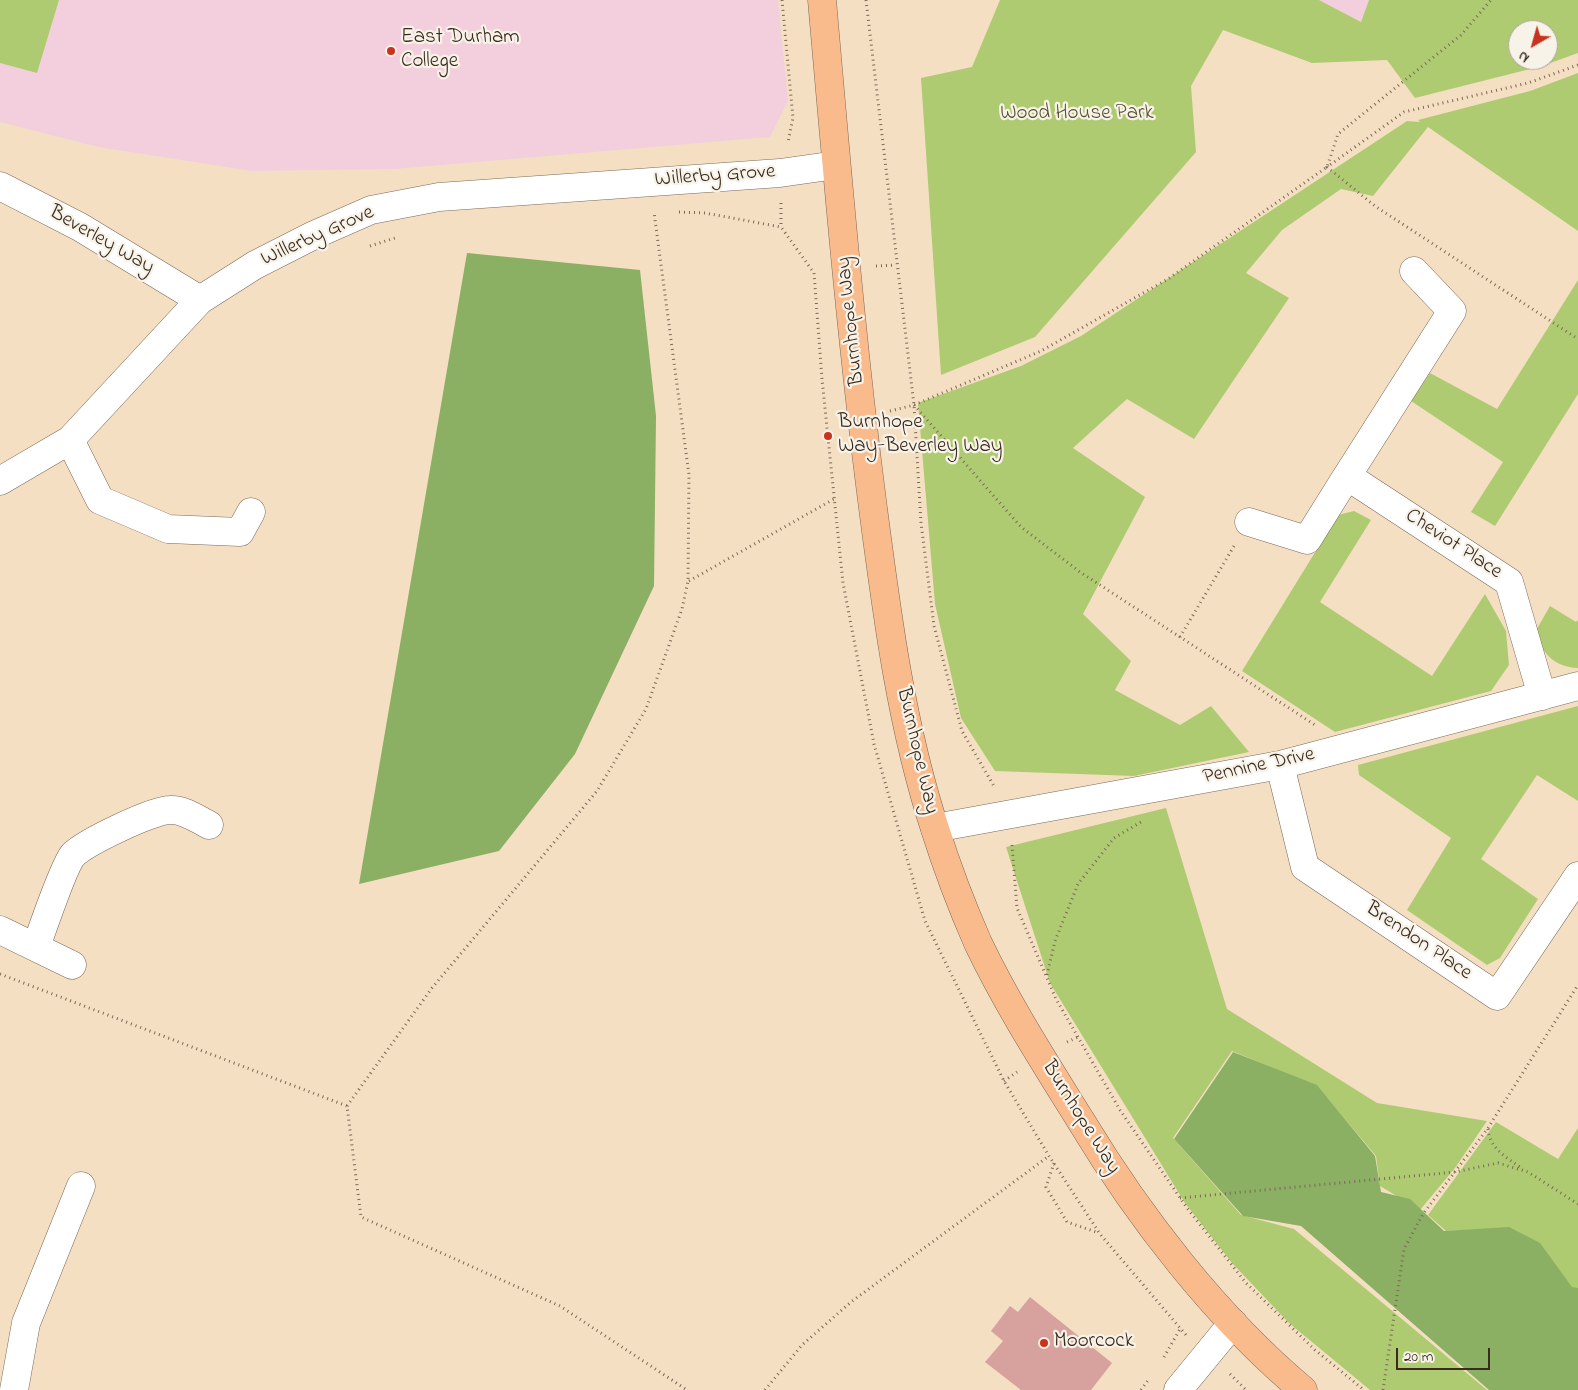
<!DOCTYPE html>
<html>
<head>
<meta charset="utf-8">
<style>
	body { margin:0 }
	#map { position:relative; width:1578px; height:1390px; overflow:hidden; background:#f4dfc3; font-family:"Indie Flower",sans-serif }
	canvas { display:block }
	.north { position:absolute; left:1508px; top:20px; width:50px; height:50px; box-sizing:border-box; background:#f7f3e8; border:1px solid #aca397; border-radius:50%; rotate:218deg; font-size:14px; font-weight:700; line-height:20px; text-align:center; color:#3b2a1e }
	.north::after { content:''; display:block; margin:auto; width:18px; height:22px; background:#c8321e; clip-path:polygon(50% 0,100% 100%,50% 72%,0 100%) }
	.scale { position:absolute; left:1396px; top:1348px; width:94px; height:22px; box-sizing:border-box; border:2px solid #3b2a1e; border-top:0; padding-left:6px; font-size:15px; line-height:18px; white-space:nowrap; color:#3b2a1e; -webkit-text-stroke:4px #f7f3e8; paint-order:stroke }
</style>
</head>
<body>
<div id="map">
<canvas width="1578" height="1390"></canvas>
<div class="north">N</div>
<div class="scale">20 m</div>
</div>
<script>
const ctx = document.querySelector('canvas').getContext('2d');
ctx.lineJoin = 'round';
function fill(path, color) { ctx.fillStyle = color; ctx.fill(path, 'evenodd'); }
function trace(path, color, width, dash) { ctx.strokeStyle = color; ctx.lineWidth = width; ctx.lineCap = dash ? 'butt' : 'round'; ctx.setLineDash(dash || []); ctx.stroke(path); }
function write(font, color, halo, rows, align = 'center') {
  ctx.font = font + ' "Indie Flower",sans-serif'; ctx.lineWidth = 4.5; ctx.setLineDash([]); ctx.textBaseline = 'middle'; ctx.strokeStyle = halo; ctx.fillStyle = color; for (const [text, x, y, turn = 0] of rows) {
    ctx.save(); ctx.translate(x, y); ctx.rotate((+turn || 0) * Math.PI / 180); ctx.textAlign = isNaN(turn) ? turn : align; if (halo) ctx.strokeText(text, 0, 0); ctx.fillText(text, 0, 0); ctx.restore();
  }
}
const built = new Path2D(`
	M0,0H778L788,101L770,137L395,169L252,171L98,147L0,122Z
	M1319,0H1369L1361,22Z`);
const green = new Path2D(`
	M0,0H59L37,73L0,63Z
	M1000,0H1319L1361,22L1369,0H1578V53L1542,66L1415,98L1387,60L1312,63L1223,30L1191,86L1196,152L1035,337L941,375L921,78L972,67ZM1518,30H1548V60H1518Z
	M1578,73V231L1428,127L1373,196L1341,189L1282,230L1246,273L1289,298L1194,439L1127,399L1073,448L1145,497L1083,614L1131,661L1115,690L1180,725L1211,706L1249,752L1134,776L995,771L961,718L935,604L918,403L1021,366L1081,336L1407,121L1420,122L1418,120L1530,91Z
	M1578,280V394L1495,526L1471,512L1503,462L1411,401L1430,373L1497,409Z
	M1354,511L1371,520L1320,602L1432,676L1485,594L1506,631L1509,665L1491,691L1335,732L1242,671L1338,515Z
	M1550,606L1576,622L1578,620V668C1554,667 1544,654 1534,634Z
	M1578,706V801L1537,775L1481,859L1538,899L1500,958L1487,965L1407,910L1451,838L1359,775L1358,765Z
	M1166,808L1227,1009L1377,1103L1487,1121L1455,1168L1420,1210L1380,1186L1376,1156L1318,1087L1232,1051L1173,1138L1241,1215L1294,1229L1487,1390H1370L1289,1323L1232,1263L1185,1203L1050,983L1006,847Z
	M1496,1122L1558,1159L1578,1128V1288H1572L1540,1244L1506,1228L1446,1231L1428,1215Z`);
const forest = new Path2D(`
	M467,253L640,270L656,416L654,586L575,754L499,851L359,884Z
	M1233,1052L1317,1085L1375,1156L1381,1192L1410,1199L1444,1231L1509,1227L1540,1243L1572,1287L1578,1288V1390H1489L1301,1226L1243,1216L1174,1139Z`);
const building = new Path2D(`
	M1030,1297L1112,1363L1091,1390H1021L985,1362L1003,1341L991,1331L1010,1306L1018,1312Z`);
const path = new Path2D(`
	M782,0L793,118L788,142
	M866,0L914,405L921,523L934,626L962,731L995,788
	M1578,65L1528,83L1404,112L1327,167L1375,206L1578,339
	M781,203V227
	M679,212L705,213L781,227L814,273L822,379L843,583L874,744L925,921L1004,1081L1049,1156L1100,1234L1186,1335
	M370,246L395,238
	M876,266L896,265
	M914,405L1021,527L1080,572L1180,637
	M890,411L914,405L1041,351L1168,279L1327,167L1338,134L1461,35L1491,0
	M1234,546L1180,637L1315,725
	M689,581L834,499
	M1012,845L1017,908L1056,999L1120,1110L1187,1208L1246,1283L1315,1350L1364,1390
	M0,974L347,1106L361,1217L560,1306L687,1390
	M1047,975L1055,941L1078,884L1114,838L1141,822
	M1067,1042L1078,1037
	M1004,1081L1017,1072
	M347,1106L432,988L597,791L646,709L682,609L688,581L689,475L654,212
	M1488,1129C1490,1149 1507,1158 1523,1169
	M1054,1163L1046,1187L1067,1222L1099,1233
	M1180,1198L1455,1172L1498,1163L1528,1172L1578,1204
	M1164,1357L1180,1329
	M1230,1374L1246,1390
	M765,1390L802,1345L851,1302L1049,1156
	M1141,1390L1149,1379
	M1383,1390L1404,1249L1423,1214L1488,1128L1578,985`);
const minor = new Path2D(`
	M0,186L80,227L200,300
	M1414,271L1452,311L1347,476L1509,582L1542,696
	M70,440L100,500L168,529L240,532L251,512
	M0,481L70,440L200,300L255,265L314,235L371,210L439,197L780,173L836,165
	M1249,522L1307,540L1347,476
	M1280,765L1305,867L1497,996L1578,876
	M935,828L1280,765L1578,686
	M0,930L72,965
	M36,947C42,930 64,865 73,855C86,842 153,810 170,810C184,809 197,819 209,825
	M14,1390L26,1323L81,1186
	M1178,1390L1233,1323`);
const major = new Path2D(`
	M822,0C837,169 851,339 873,508C887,615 901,725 935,829C946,864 963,909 978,943C1007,1004 1045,1063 1081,1121C1139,1217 1216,1317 1303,1390`);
const markers = [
	[391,51,5,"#c8321e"],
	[828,436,5,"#c8321e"],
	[1044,1343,5,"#c8321e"]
];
const poiNames = [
	["East Durham",401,39],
	["College",401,63],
	["Burnhope",838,424],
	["Way-Beverley Way",838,448],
	["Moorcock",1054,1343]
];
const parkNames = [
	["Wood House Park",1077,115]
];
const streetNames = [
	["Willerby Grove",715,177,-4],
	["Willerby Grove",318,237,-24],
	["Beverley Way",101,241,30],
	["Burnhope Way",852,321,-96],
	["Cheviot Place",1453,545,33],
	["Burnhope Way",916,751,77],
	["Pennine Drive",1259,767,-12],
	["Brendon Place",1418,942,34],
	["Burnhope Way",1080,1118,58]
];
fill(built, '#f3cfde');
fill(green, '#afcb71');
fill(forest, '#8baf63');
fill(building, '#d7a19d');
trace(minor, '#7c6958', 29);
trace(major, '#7c6958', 29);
trace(path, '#7c6958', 3, [1, 4]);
trace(minor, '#fff', 28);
trace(major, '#fabb8c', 28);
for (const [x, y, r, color] of markers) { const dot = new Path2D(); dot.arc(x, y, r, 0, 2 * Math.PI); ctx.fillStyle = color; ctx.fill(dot); trace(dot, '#f7f3e8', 2); }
write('21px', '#3b2a1e', '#f7f3e8', poiNames, 'left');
write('21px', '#585233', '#f7f3e8', parkNames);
write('21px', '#3b2a1e', '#f7f3e8', streetNames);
</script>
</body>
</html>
